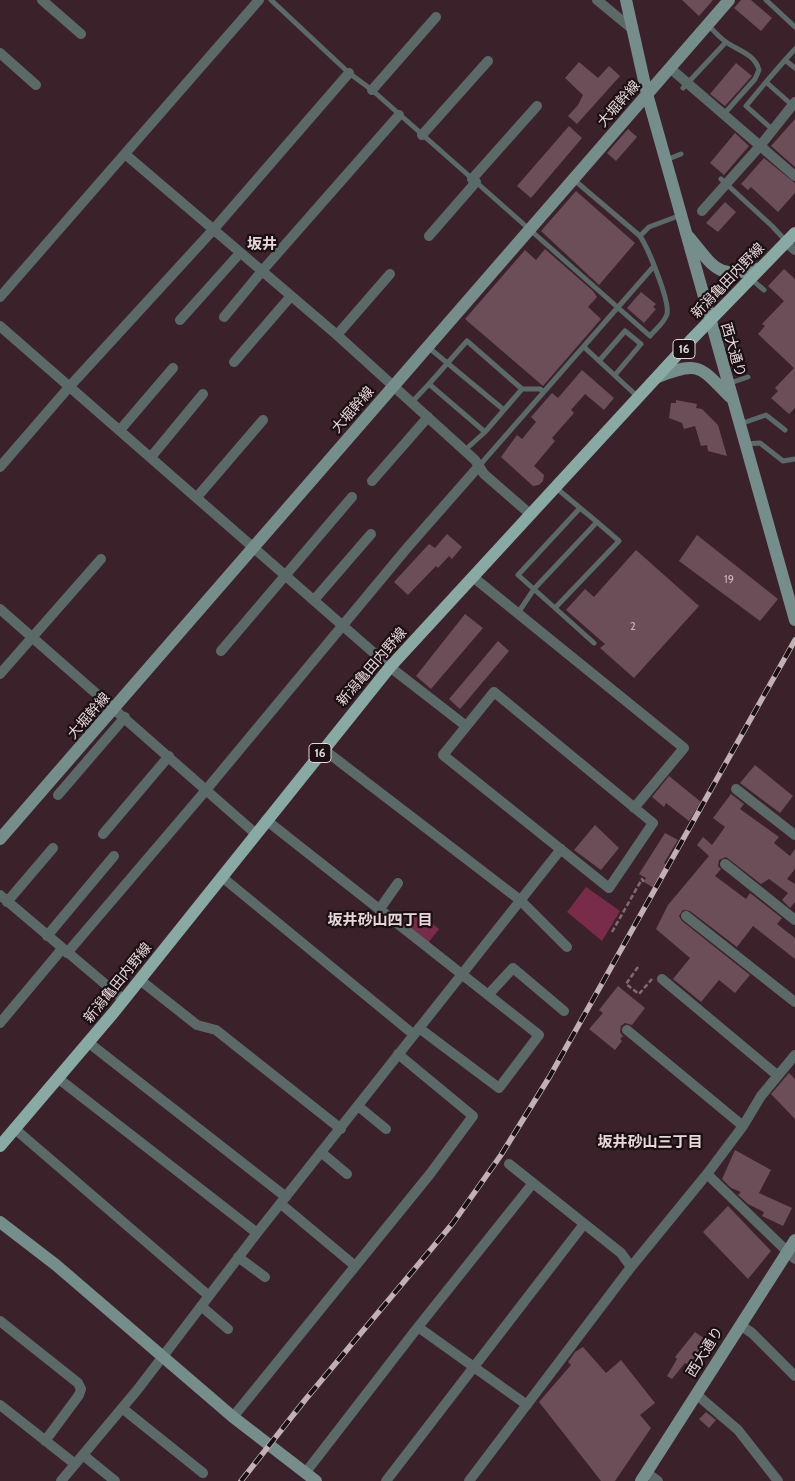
<!DOCTYPE html>
<html>
<head>
<meta charset="utf-8">
<style>
	body { margin:0 }
	canvas { display:block; background:#3b212a }
</style>
</head>
<body>
<canvas width="795" height="1481"></canvas>
<script>
const ctx = document.querySelector('canvas').getContext('2d');
ctx.lineJoin = 'round';
function fill(path, color) { ctx.fillStyle = color; ctx.fill(path, 'evenodd'); }
function trace(path, color, width, dash) { ctx.strokeStyle = color; ctx.lineWidth = width; ctx.lineCap = dash ? 'butt' : 'round'; ctx.setLineDash(dash || []); ctx.stroke(path); }
function write(font, color, halo, rows, align = 'center') {
  ctx.font = font + ' Cabin,"Noto Sans JP",sans-serif'; ctx.lineWidth = 4.5; ctx.setLineDash([]); ctx.textBaseline = 'middle'; ctx.strokeStyle = halo; ctx.fillStyle = color; for (const [text, x, y, turn = 0] of rows) {
    ctx.save(); ctx.translate(x, y); ctx.rotate((+turn || 0) * Math.PI / 180); ctx.textAlign = isNaN(turn) ? turn : align; if (halo) ctx.strokeText(text, 0, 0); ctx.fillText(text, 0, 0); ctx.restore();
  }
}
const green = new Path2D(`
	M586,887L620,911L602,941L567,912Z
	M416,911L439,929L428,943L405,925Z`);
const building = new Path2D(`
	M682,0H713L699,16Z
	M741,0H751L772,18L761,31L734,8Z
	M579,62L598,78L609,66L620,76L577,124L568,116L578,105L583,95L565,78Z
	M736,63L752,76L725,106L710,94Z
	M795,119V167L771,146Z
	M569,126L582,138L531,198L517,186Z
	M628,129L637,137L616,161L607,153Z
	M735,133L749,146L724,175L710,163Z
	M764,158L795,183V193L778,212L751,187L748,190L741,184Z
	M576,191L635,243L599,285L541,231Z
	M725,202L736,212L718,232L706,223Z
	M545,249L593,291L597,297L588,307L601,319L543,386L465,319L525,250L536,260Z
	M784,269L795,279V408L789,414L771,398L778,391L775,388L794,368L758,334L765,326L762,324L784,301L768,286Z
	M641,292L656,304L653,307L656,309L644,323L627,308Z
	M582,370L614,398L604,410L585,394L571,410L574,413L552,438L555,441L534,466L544,475L543,481L539,485L533,486L501,457L517,435L522,439L536,422L531,417L552,393L558,398Z
	M676,400L697,404L696,408L702,409L718,425L727,456L708,451L707,445L701,446L695,426L684,429L682,423L669,418L671,403H676Z
	M447,534L462,547L452,559L449,556L438,568L436,566L408,595L394,582L429,544L435,548Z
	M697,535L778,599L760,621L679,561Z
	M636,550L699,606L634,678L600,648L605,644L566,610L585,589L594,597Z
	M465,614L483,628L431,689L416,676Z
	M498,641L509,651L460,709L449,699Z
	M755,765L793,796L780,813L740,783Z
	M669,776L701,802L689,821L666,803L664,807L652,797Z
	M731,794L744,804L740,809L779,837L774,843L790,856L795,849V869L787,879L795,884V902L790,908L782,900L788,893L769,879L761,884L726,857L719,860L718,866L721,869L715,876L746,899L750,893L782,918L777,924L795,938V959L753,926L737,947L690,911L683,910L679,916L682,921L750,975L735,993L719,980L701,1002L673,979L690,958L656,929L668,905L709,856L697,845L703,837L712,845L725,827L713,818Z
	M595,825L619,848L601,870L574,850Z
	M665,833L678,840L664,863L667,865L654,888L644,882L646,878L639,874Z
	M618,986L645,1008L632,1025L625,1023L621,1026L620,1032L623,1036L620,1039L622,1041L615,1050L589,1029L603,1013L599,1010Z
	M789,1073L795,1079V1119L771,1094Z
	M735,1150L771,1170L759,1193L792,1208L783,1226L762,1216L764,1212L748,1204L738,1195L741,1192L731,1188L722,1179Z
	M728,1206L771,1251L748,1279L703,1232Z
	M695,1332L708,1341L693,1368L685,1363L672,1379L667,1376L677,1359L675,1357Z
	M583,1347L606,1373L621,1360L655,1403L640,1415L651,1428L615,1481H601L539,1402L571,1365L568,1362L575,1352Z
	M706,1412L716,1420L709,1428L699,1419Z`);
const path = new Path2D(`
	M612,932L642,879L643,881L645,878
	M638,967L626,984L639,994L652,979`);
const lane = new Path2D(`
	M271,0L349,73L372,90L650,336C655,330 665,322 667,314C670,301 648,248 640,236
	M766,0L795,27
	M708,25C713,30 719,37 726,42C737,50 755,54 759,70L755,79L724,114
	M795,49L785,60L795,68
	M785,60L766,82L792,105
	M766,82L746,106L772,129
	M683,88L726,42
	M666,160L681,154
	M573,179L640,236L649,227L681,215
	M721,179L772,226L786,241
	M751,279L764,290
	M428,347L504,410
	M584,347L638,397
	M599,361L625,331L641,344L615,375
	M730,383L748,377
	M412,402L429,384
	M740,424L766,415L785,430
	M485,432L429,384L467,341L522,389
	M746,444L760,443L783,461L795,459
	M465,450L485,432L522,389H540L544,392
	M479,466L654,266
	M580,508L518,575L555,608L619,541L597,522
	M555,608L594,643
	M518,613L534,589L597,522L555,487`);
const street = new Path2D(`
	M42,0L81,34
	M597,0L631,28
	M0,53L36,85
	M670,68L795,176
	M372,90L436,17
	M422,135L488,61
	M125,154L337,335L475,460L484,474L530,514
	M472,179L537,106
	M702,211L760,146L795,102
	M429,236L476,182
	M786,242L795,250
	M0,297L259,0
	M224,317L262,271L399,115
	M180,320L240,253
	M0,326L390,667L466,726
	M337,335L390,274
	M234,362L291,296
	M120,430L173,368
	M151,457L203,394
	M0,467L70,386L213,230L349,73
	M372,481L428,417
	M197,497L263,420
	M473,577L684,748L634,808
	M314,600L371,534
	M0,609L256,834
	M221,651L352,497
	M0,674L101,559
	M494,692L653,823L609,888L443,755Z
	M323,749L520,900L567,947
	M736,789L795,835
	M58,795L125,717
	M266,820L539,1035L499,1088L419,1028
	M103,834L169,756
	M725,864L795,920
	M222,877L413,1034
	M0,895L124,1000
	M7,902L53,848
	M379,910L398,883
	M686,916L795,1002
	M47,936L114,856
	M67,953L201,796L407,548L479,466
	M662,979L777,1075
	M140,980L197,1025L216,1030L341,1129
	M488,995L513,968L564,1011
	M0,1023L62,949
	M627,1030L743,1126
	M89,1043L286,1197
	M59,1079L257,1233
	M358,1106L386,1129
	M15,1129L209,1296
	M322,1153L347,1174
	M509,1164L621,1253L631,1267
	M707,1174L795,1259
	M281,1204L354,1265
	M238,1257L265,1277
	M201,1306L228,1329
	M0,1321L78,1383L81,1389L79,1395L45,1441
	M740,1325L752,1333L795,1376
	M418,1327L527,1405
	M696,1394L738,1430L778,1481
	M0,1405L75,1464
	M122,1408L203,1473
	M233,1417L430,1174L473,1116L398,1054
	M83,1455L115,1481
	M306,1472L418,1327L533,1183
	M647,1473L658,1481
	M61,1481L138,1389L257,1233L561,849
	M386,1481L584,1224
	M469,1481L631,1267L707,1174L743,1126L761,1096L795,1055`);
const secondary = new Path2D(`
	M626,0L647,94L795,620
	M689,237C716,270 717,279 761,268
	M658,377C700,360 700,367 730,397
	M0,839L729,0
	M0,1222L56,1265L233,1417L316,1481
	M641,1481L795,1240`);
const primary = new Path2D(`
	M0,1146L114,1012L390,667L690,341L795,233`);
const rail = new Path2D(`
	M241,1481L305,1400L453,1223L501,1155L550,1076L795,640`);
const numberNames = [
	["19",729,580],
	["2",633,627]
];
const shields = [
	[684,349,22],
	[320,753,22]
];
const shieldNames = [
	["16",684,349],
	["16",320,753]
];
const streetNames = [
	["大堀幹線",619,104,-49],
	["新潟亀田内野線",728,281,-46],
	["西大通り",733,350,74],
	["大堀幹線",353,410,-49],
	["新潟亀田内野線",372,667,-49],
	["大堀幹線",89,716,-49],
	["新潟亀田内野線",118,983,-51],
	["西大通り",705,1352,-58]
];
const neighbourhoodNames = [
	["坂井",262,245],
	["坂井砂山四丁目",380,921],
	["坂井砂山三丁目",650,1143]
];
fill(green, '#782c4a');
fill(building, '#6b4e57');
trace(path, '#816a71', 2.5, [5, 2.5]);
trace(lane, '#5b6a68', 5);
trace(street, '#5b6a68', 10);
trace(secondary, '#758d8b', 12);
trace(primary, '#89a9a5', 12);
trace(rail, '#c3b0b5', 5.5);
trace(rail, '#1a0f12', 4, [11]);
write('11px', '#c8b4b9', null, numberNames);
for (const [x, y, w] of shields) { const box = new Path2D(); box.roundRect(x - w / 2, y - 9.5, w, 19, 4); ctx.fillStyle = '#1a0f12'; ctx.fill(box); trace(box, '#e7d6da', 1); }
write('bold 12px', '#e7d6da', null, shieldNames);
write('14px', '#e7d6da', '#1a0f12', streetNames);
write('bold 15px', '#e7d6da', '#1a0f12', neighbourhoodNames);
</script>
</body>
</html>
